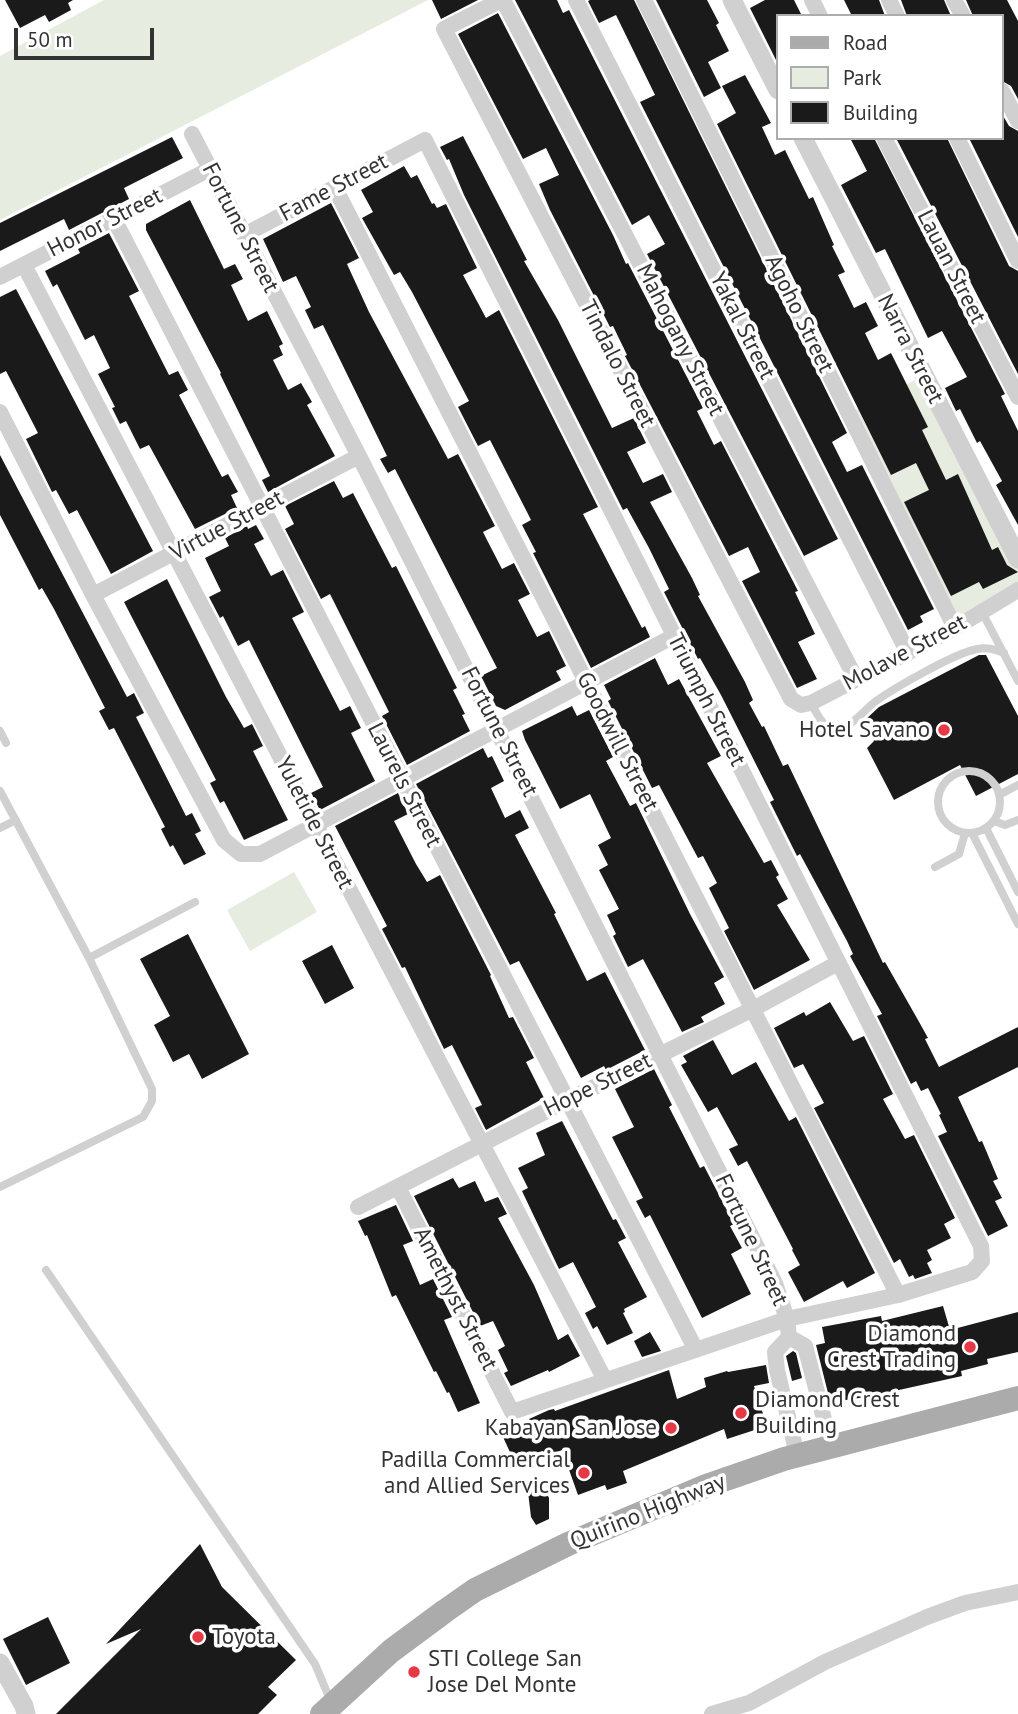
<!DOCTYPE html>
<html>
<head>
<meta charset="utf-8">
<style>
	body { margin:0 }
	#map { position:relative; width:1018px; height:1714px; overflow:hidden; background:#fff; font-family:"PT Sans",sans-serif }
	canvas { display:block }
	.legend { position:absolute; left:776px; top:14px; width:228px; height:126px; box-sizing:border-box; background:#fff; border:2px solid #adadad; margin:0; padding:9px 12px; list-style:none; font-size:21px; color:#333 }
	.legend li { display:flex; align-items:center; gap:14px; height:35px }
	.legend b { width:35px; border:2px solid #adadad }
	.scale { position:absolute; left:14px; top:28px; width:140px; height:32px; box-sizing:border-box; border:4px solid #333; border-top:0; padding-left:9px; font-size:21px; line-height:24px; white-space:nowrap; color:#333; -webkit-text-stroke:5px #fff; paint-order:stroke }
</style>
</head>
<body>
<div id="map">
<canvas width="1018" height="1714"></canvas>
<ul class="legend">
<li><b style="height:9px;background:#ababab"></b>Road</li>
<li><b style="height:19px;background:#e6ecdf"></b>Park</li>
<li><b style="height:19px;background:#1a1a1a"></b>Building</li>
</ul>
<div class="scale">50 m</div>
</div>
<script>
const ctx = document.querySelector('canvas').getContext('2d');
ctx.lineJoin = 'round';
function fill(path, color) { ctx.fillStyle = color; ctx.fill(path, 'evenodd'); }
function trace(path, color, width, dash) { ctx.strokeStyle = color; ctx.lineWidth = width; ctx.lineCap = dash ? 'butt' : 'round'; ctx.setLineDash(dash || []); ctx.stroke(path); }
function write(font, color, halo, rows, align = 'center') {
  ctx.font = font + ' "PT Sans",sans-serif'; ctx.lineWidth = 7; ctx.setLineDash([]); ctx.textBaseline = 'middle'; ctx.strokeStyle = halo; ctx.fillStyle = color; for (const [text, x, y, turn = 0] of rows) {
    ctx.save(); ctx.translate(x, y); ctx.rotate((+turn || 0) * Math.PI / 180); ctx.textAlign = isNaN(turn) ? turn : align; if (halo) ctx.strokeText(text, 0, 0); ctx.fillText(text, 0, 0); ctx.restore();
  }
}
const green = new Path2D(`
	M104,0H428L0,220V56Z
	M919,378L1018,562V585L953,622L847,414Z
	M294,872L317,912L250,951L227,910Z`);
const building = new Path2D(`
	M5,0H73L68,3L71,10L49,22L45,15L20,28Z
	M432,0H478L441,19Z
	M515,0H557L563,13L569,10L838,539L804,556L647,254L665,244L649,215L632,225Z
	M590,0H634L847,433L832,442L847,472L862,465L934,609L920,616L923,622L908,630L640,102L655,95L616,15L599,23L588,1Z
	M656,0H707L719,23L716,25L729,51L708,62L721,88L704,97Z
	M765,0H794L802,16H778V64L750,8Z
	M844,0H879L885,16H852Z
	M901,0H944L951,16H907Z
	M966,0H1007L1018,21V99L1011,86L1002,81V16H973Z
	M498,13L613,235L626,264L628,263L703,408L697,411L714,445L721,441L798,591L795,592L815,634L798,642L817,679L797,688L742,581L760,572L748,547L729,556L625,356L627,355L613,326L610,327L550,210L539,184L559,175L546,148L523,159L458,34Z
	M745,75L771,123L762,127L775,155L785,150L809,199L813,197L823,220L834,245L832,246L845,272L838,275L854,308L866,302L878,326L865,333L878,360L891,353L928,427L922,430L946,480L958,474L992,550L998,547L1007,565L1018,572L983,589L979,582L951,596L904,502L929,490L916,463L891,475L717,124L736,113L722,86Z
	M1002,114L1009,126L1018,131V237L969,138H1002Z
	M463,136L527,260L524,261L558,320L612,428L634,418L646,443L627,452L643,483L663,474L672,492L650,502L692,578L700,595L698,596L745,682L753,700L749,703L762,727L764,726L783,766L788,764L883,963L885,962L918,1020L928,1038L925,1039L939,1067L1018,1027V1067L958,1097L979,1142L982,1141L998,1179L993,1181L1002,1198L995,1201L1008,1226L988,1236L938,1136L947,1132L939,1115L941,1114L928,1088L921,1091L916,1081L911,1084L877,1016L882,1014L850,956L853,954L847,941L800,854L797,856L770,802L774,800L721,695L700,658L698,659L664,592L669,589L649,548L627,508L623,510L464,195L449,159L447,160L440,147Z
	M172,137L183,158L124,188L129,199L69,230L64,219L0,251V223Z
	M850,138H874L1005,394L1001,396L1018,431V525L996,485L1002,481L980,441L977,443L960,409L956,411L945,388L967,377L942,331L928,338L885,249L876,253L841,185L867,171Z
	M896,138H947L1009,266L1018,271V374Z
	M404,166L411,178L417,175L432,204L434,203L437,208L446,204L477,268L463,275L486,318L499,310L598,507L583,514L642,628L645,626L650,637L591,668L533,553L536,552L522,525L531,520L527,512L490,440L478,446L458,407L469,401L412,292L400,272L394,275L362,218L373,212L361,190Z
	M190,200L224,269L235,264L243,279L231,285L248,321L267,311L283,344L279,346L283,355L273,360L288,390L301,383L312,402L307,405L335,456L268,492L262,480L270,476L220,374L221,373L146,230V224Z
	M331,203L359,258L347,264L369,312L448,459L458,454L495,526L483,532L487,540L502,569L514,563L530,594L518,600L537,637L549,631L566,666L556,671L561,680L505,710L496,706L481,676L497,668L395,469L388,473L380,459L387,456L323,325L314,329L305,310L311,307L296,276L283,282L263,239Z
	M109,233L139,291L129,296L169,375L178,371L188,390L179,395L222,477L228,474L238,492L231,495L237,508L195,529L149,445L140,449L126,421L120,424L112,408L115,407L98,374L110,368L94,335L85,340L57,284L53,287L45,271L80,253L78,249Z
	M16,289L153,551L111,574L77,510L69,514L56,490L52,492L26,439L38,433L6,371L0,374V297Z
	M0,455L127,697L134,693L144,713L136,717L186,816L192,813L201,831L195,834L206,854L184,865L173,845L170,847L161,829L165,827L114,728L109,730L99,711L105,708L54,609L42,588L39,590L0,515Z
	M334,481L343,498L353,493L392,568L396,566L457,688L453,690L465,714L462,715L470,731L407,765L382,716L389,712L330,594L321,599L285,529L294,524L285,506Z
	M256,525L264,539L254,544L271,576L283,570L304,612L292,618L340,711L350,706L361,728L351,733L375,781L320,810L311,793L323,787L249,640L238,646L223,616L220,618L209,597L221,591L205,558L229,546L225,538L247,526L248,529Z
	M167,579L226,697L244,728L252,724L263,746L253,751L288,820L244,840L224,801L220,803L210,783L216,780L124,602Z
	M979,655H986L1018,716V774L976,796L960,765L894,800L867,748L874,741L865,720L879,707Z
	M655,658L668,685L679,679L721,756L707,763L764,863L771,860L779,875L776,877L788,899L777,905L810,960L754,990L724,931L729,928L709,888L717,883L703,856L698,858L659,785L652,788L608,701L611,699L604,685Z
	M572,706L577,716L589,710L613,757L606,761L630,806L636,803L690,914L724,977L714,983L725,1004L701,1017L704,1022L682,1032L643,959L628,967L613,936L616,934L607,915L619,909L599,870L608,865L598,845L611,838L590,794L560,809L525,740L522,731Z
	M483,748L488,758L492,756L504,781L491,788L505,818L520,810L529,828L515,835L556,913L554,914L587,981L605,972L645,1050L606,1070L604,1066L581,1078L519,961L510,965L416,784Z
	M398,793L408,814L394,821L416,864L427,882L440,875L491,975L490,976L509,1018L513,1017L534,1058L526,1062L544,1098L486,1130L475,1108L482,1105L452,1045L444,1049L405,967L402,968L382,929L387,926L335,826Z
	M188,934L249,1054L202,1079L189,1054L173,1062L154,1025L170,1016L140,959Z
	M332,945L354,988L325,1004L302,961Z
	M830,1002L853,1041L864,1036L893,1094L883,1099L905,1139L914,1135L955,1218L944,1224L951,1238L927,1250L932,1260L927,1263L932,1273L915,1279L913,1275L909,1277L900,1259L894,1263L814,1108L824,1103L803,1064L794,1068L774,1028L804,1012L806,1016Z
	M713,1040L732,1075L756,1062L789,1121L796,1117L875,1273L847,1288L843,1281L804,1302L788,1272L800,1265L792,1250L793,1249L747,1161L738,1166L729,1149L738,1145L717,1107L708,1112L681,1065L687,1062L683,1056Z
	M654,1069L672,1105L669,1107L700,1168L704,1166L734,1224L730,1226L742,1248L731,1254L751,1294L702,1318L650,1215L645,1218L636,1201L643,1198L612,1137L634,1127L615,1089Z
	M562,1121L613,1220L616,1219L626,1238L618,1242L647,1297L624,1309L625,1312L623,1313L633,1333L607,1345L597,1326L593,1329L585,1313L596,1307L573,1262L559,1269L522,1191L528,1188L518,1168L545,1155L536,1133Z
	M453,1178L459,1188L475,1181L485,1202L498,1197L507,1214L498,1218L534,1285L558,1340L568,1334L580,1356L549,1372L548,1370L511,1386L504,1373L508,1371L498,1350L505,1346L493,1321L480,1326L414,1196Z
	M396,1205L413,1241L403,1245L420,1285L433,1279L452,1317L444,1320L480,1403L458,1412L449,1392L447,1393L436,1371L434,1372L396,1295L392,1297L367,1235L365,1236L358,1221Z
	M943,1306L950,1330L1018,1312V1352L987,1359L988,1364L961,1371L962,1376L872,1396L833,1402L830,1401L816,1345L825,1343L822,1327L881,1316L882,1321Z
	M650,1332L661,1351L642,1357L634,1341Z
	M793,1351L796,1353L802,1378L792,1381L786,1356Z
	M766,1365L769,1383L754,1386L767,1426L727,1439L724,1429L623,1471L627,1483L607,1490L605,1485L578,1495L562,1450L546,1457L543,1451L515,1463L503,1437L531,1425L529,1419L549,1410L554,1409L555,1411L669,1370L677,1399L706,1387L704,1378L727,1371L728,1372Z
	M543,1486L549,1498V1519L536,1525L531,1517L528,1492Z
	M200,1544L222,1587L296,1660L268,1687L277,1695L258,1714H56L141,1629L106,1644Z
	M48,1617L70,1663L26,1685L3,1639Z`);
const service = new Path2D(`
	M982,612L1018,681
	M811,703C816,712 821,724 831,728C849,733 863,710 876,701C896,687 955,653 977,649C987,647 994,649 1004,653
	M0,731L6,743
	M938 802a31 31 0 1 1 62 0a31 31 0 1 1-62 0Z
	M0,791L89,958L152,1089V1101L143,1117L0,1187
	M999,795L1018,785
	M994,821L1005,825L1018,820
	M0,828L16,820
	M986,828L1018,892
	M972,833L1018,924
	M935,867L959,854L965,833
	M89,958L195,902
	M46,1270L315,1664L331,1702`);
const minor = new Path2D(`
	M501,0L444,29L791,699L801,705L811,703L955,628L1018,590
	M503,0L856,679
	M576,0L908,653
	M644,0L955,628
	M812,0L820,16
	M889,0L897,16
	M954,0L963,16
	M1002,91L1018,121
	M192,134L359,456L775,1283L787,1319L789,1337
	M884,138L1018,397
	M957,138L1018,261
	M335,188L898,1295
	M114,219L696,1350
	M244,235L425,140L981,1246L982,1261L972,1272L898,1295L787,1319L512,1412L398,1187
	M24,265L605,1380
	M0,277L210,169
	M0,412L93,595L224,840L241,854H260L674,636
	M93,595L359,456
	M358,1207L566,1101L753,1009L838,963
	M789,1337L775,1352L777,1370L797,1455
	M789,1337L805,1346L831,1446
	M712,1714L749,1703L825,1662L927,1617L965,1603L1018,1592`);
const tertiary = new Path2D(`
	M732,0L778,90
	M803,138L1018,559
	M0,1663L24,1706L26,1714`);
const primary = new Path2D(`
	M322,1714L391,1651L445,1611L475,1590L568,1544L706,1486L784,1459L1018,1398`);
const markers = [
	[944,730,7,"#e63946"],
	[970,1347,7,"#e63946"],
	[741,1413,7,"#e63946"],
	[671,1428,7,"#e63946"],
	[584,1473,7,"#e63946"],
	[198,1637,7,"#e63946"],
	[414,1672,7,"#e63946"]
];
const streetNames = [
	["Fame Street",334,188,-28],
	["Honor Street",105,223,-27],
	["Fortune Street",240,228,63],
	["Lauan Street",951,267,63],
	["Agoho Street",799,314,64],
	["Yakal Street",742,326,63],
	["Mahogany Street",680,340,63],
	["Narra Street",910,349,63],
	["Tindalo Street",617,364,63],
	["Virtue Street",227,526,-28],
	["Molave Street",905,653,-28],
	["Triumph Street",706,700,63],
	["Fortune Street",499,732,63],
	["Goodwill Street",617,742,63],
	["Laurels Street",404,785,63],
	["Yuletide Street",314,823,63],
	["Hope Street",598,1085,-26],
	["Fortune Street",751,1240,65],
	["Amethyst Street",455,1299,63],
	["Quirino Highway",648,1512,-22]
];
const poiNames = [
	["Hotel Savano",930,730],
	["Diamond",956,1334],
	["Crest Trading",956,1360],
	["Diamond Crest",755,1400,"left"],
	["Building",755,1426,"left"],
	["Kabayan San Jose",657,1428],
	["Padilla Commercial",570,1460],
	["and Allied Services",570,1486],
	["Toyota",212,1637,"left"],
	["STI College San",428,1659,"left"],
	["Jose Del Monte",428,1685,"left"]
];
fill(green, '#e6ecdf');
fill(building, '#1a1a1a');
trace(service, '#d0d0d0', 8);
trace(minor, '#d0d0d0', 16);
trace(tertiary, '#d0d0d0', 19);
trace(primary, '#ababab', 24);
for (const [x, y, r, color] of markers) { const dot = new Path2D(); dot.arc(x, y, r, 0, 2 * Math.PI); ctx.fillStyle = color; ctx.fill(dot); trace(dot, '#fff', 2.5); }
write('23px', '#333', '#fff', streetNames);
write('23px', '#333', '#fff', poiNames, 'right');
</script>
</body>
</html>
